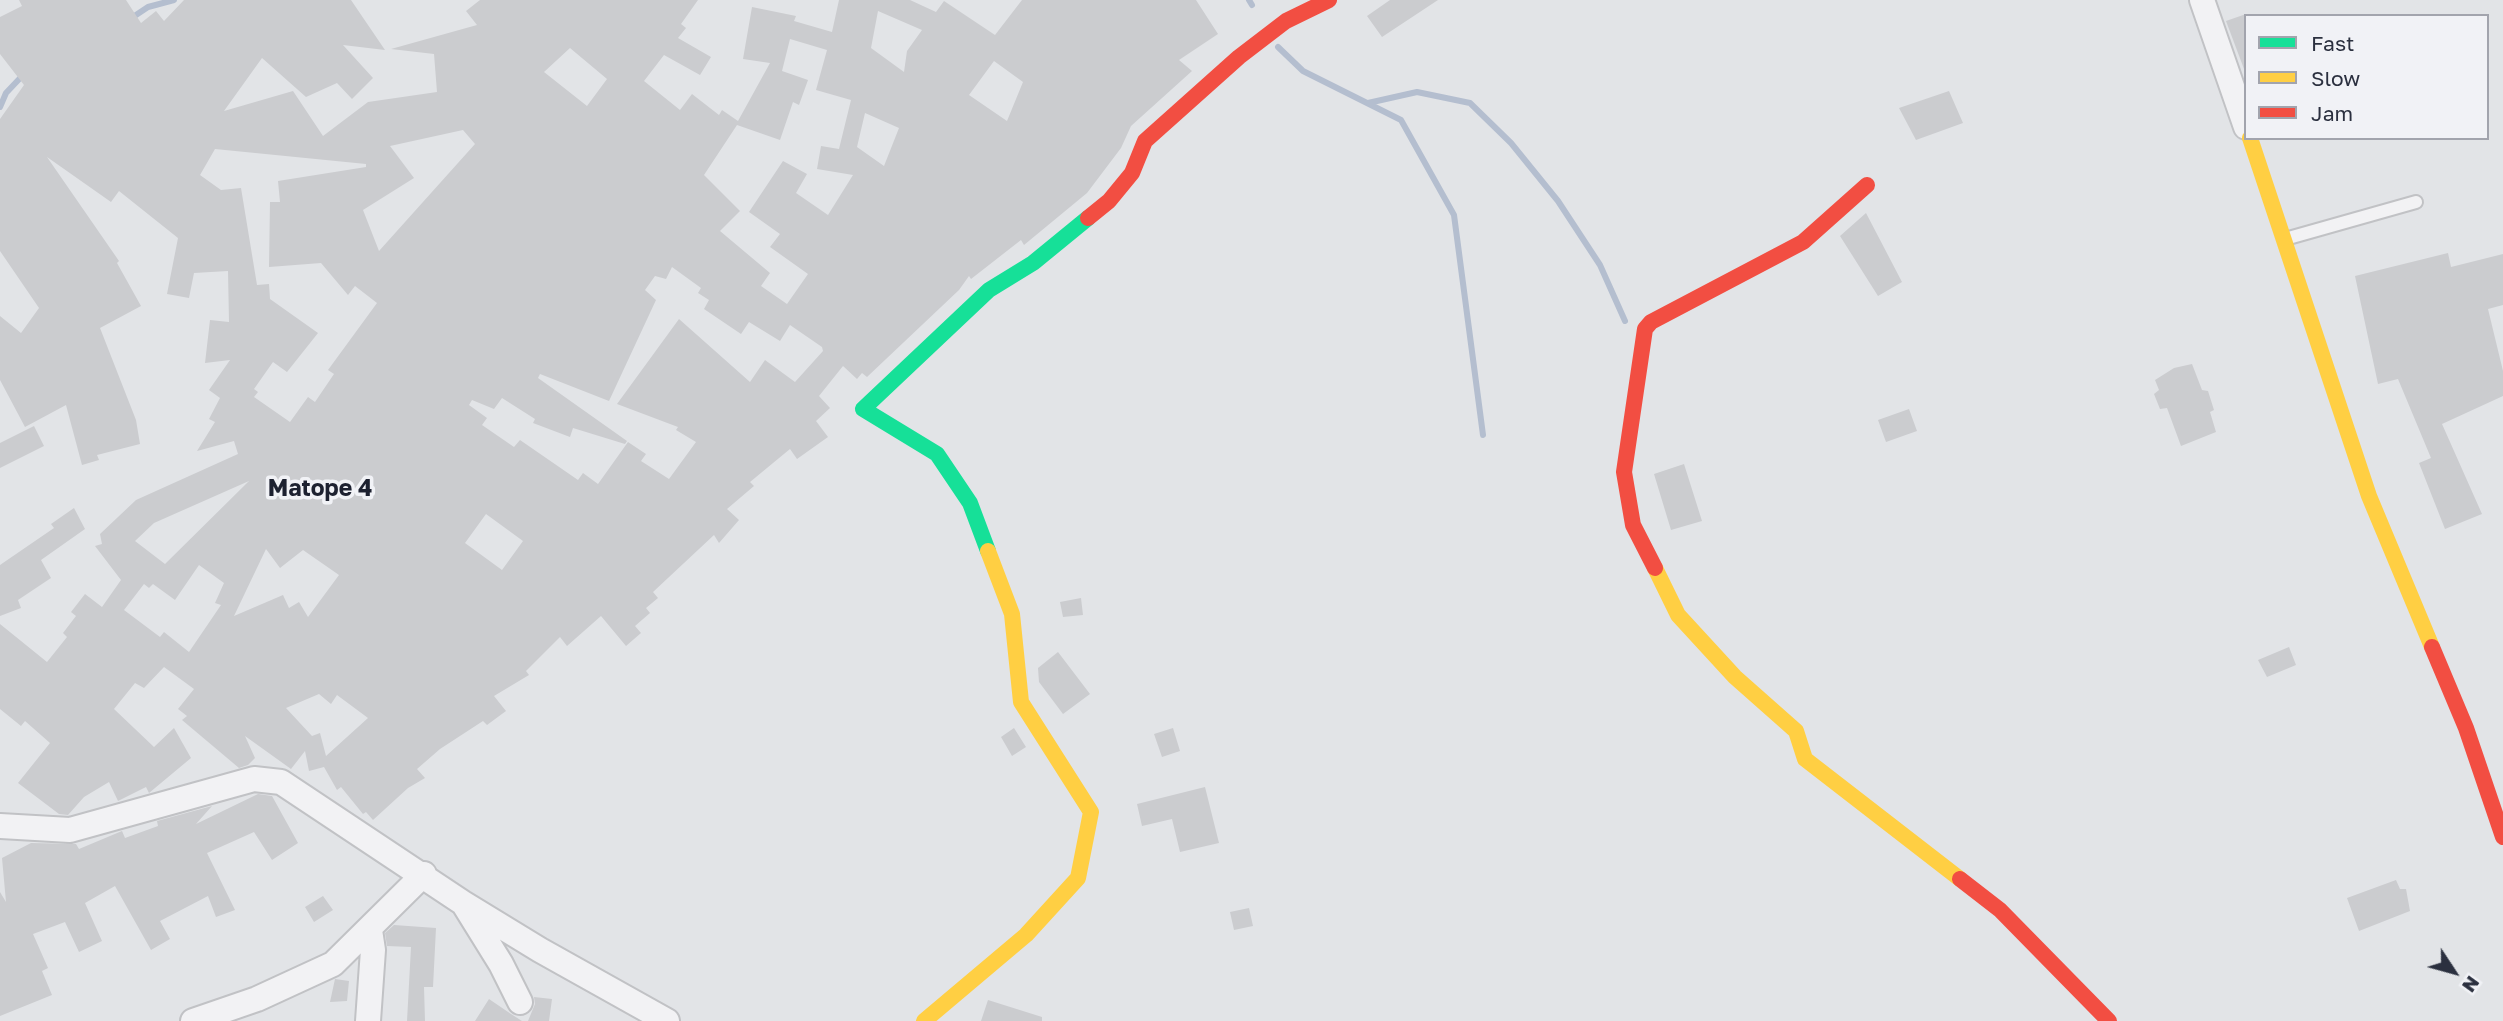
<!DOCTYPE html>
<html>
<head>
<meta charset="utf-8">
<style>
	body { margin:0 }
	#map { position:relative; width:2503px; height:1021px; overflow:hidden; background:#e2e4e7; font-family:"Golos Text",sans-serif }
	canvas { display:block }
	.legend { position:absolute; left:2244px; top:14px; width:245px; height:126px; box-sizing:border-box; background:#f1f2f6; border:2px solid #a2a4ad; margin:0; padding:9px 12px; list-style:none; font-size:21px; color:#2b303f }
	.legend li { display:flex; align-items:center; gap:14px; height:35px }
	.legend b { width:35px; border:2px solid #a2a4ad }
	.north { position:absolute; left:2419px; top:937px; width:70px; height:70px; -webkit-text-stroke:5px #f1f2f6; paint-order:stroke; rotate:126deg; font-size:19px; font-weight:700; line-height:28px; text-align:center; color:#2b303f }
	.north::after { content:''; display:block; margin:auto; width:24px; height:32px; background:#2b303f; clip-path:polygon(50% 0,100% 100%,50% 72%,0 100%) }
</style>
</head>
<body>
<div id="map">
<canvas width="2503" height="1021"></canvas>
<ul class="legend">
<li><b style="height:9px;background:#16e098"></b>Fast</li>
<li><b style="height:9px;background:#ffcf43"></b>Slow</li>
<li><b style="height:9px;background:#f24e42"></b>Jam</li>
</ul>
<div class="north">N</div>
</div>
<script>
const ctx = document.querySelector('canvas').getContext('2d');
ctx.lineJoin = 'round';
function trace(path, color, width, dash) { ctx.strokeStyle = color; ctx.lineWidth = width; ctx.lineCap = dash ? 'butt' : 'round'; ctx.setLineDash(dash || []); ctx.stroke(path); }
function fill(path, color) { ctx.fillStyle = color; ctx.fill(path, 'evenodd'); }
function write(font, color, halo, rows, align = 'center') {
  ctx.font = font + ' "Golos Text",sans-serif'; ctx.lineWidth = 7; ctx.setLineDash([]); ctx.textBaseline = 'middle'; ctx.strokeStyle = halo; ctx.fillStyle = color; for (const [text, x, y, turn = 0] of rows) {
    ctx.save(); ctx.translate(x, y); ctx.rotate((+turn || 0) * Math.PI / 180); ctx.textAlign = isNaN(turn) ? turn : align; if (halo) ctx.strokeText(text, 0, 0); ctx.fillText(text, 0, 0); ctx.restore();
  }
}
const stream = new Path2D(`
	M1249,0L1252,5
	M130,19L148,7L174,0
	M1278,47L1303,71L1401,120L1454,215L1483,435
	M1368,103L1417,92L1470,103L1511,143L1558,201L1600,265L1625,321
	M0,107L6,93L23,75`);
const building = new Path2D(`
	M19,0H126L141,23L156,11L164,21L184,0H351L385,50L343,45L373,78L352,99L337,83L306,97L262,58L224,111L293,91L323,136L368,102L437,92L434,54L391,49L477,25L466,11L480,0H698L681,24L686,28L678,38L711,57L700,75L664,55L644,81L680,110L692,94L719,115L722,110L738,121L770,63L743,59L752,7L796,16L794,21L832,32L839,0H910L936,12L944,1L995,35L1022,0H1196L1218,34L1179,60L1192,71L1131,126L1121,148L1087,193L1024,245L1021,240L971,279L969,276L959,290L867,377L862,373L857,379L843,366L819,396L830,408L816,421L828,437L797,459L790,449L750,482L754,486L727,509L739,520L719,543L714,535L653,592L658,598L646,608L650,613L635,626L641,633L626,646L601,616L567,646L560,637L526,671L529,675L494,696L506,711L487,725L483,721L440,749L417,769L425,778L408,788L373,820L366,812L363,814L341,787L337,790L324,767L309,771L305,751L291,769L245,736L255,758L248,765L239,768L182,720L187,716L178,709L194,689L164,667L144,688L135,683L114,709L154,747L174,728L191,758L149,793L146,787L118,801L109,782L84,797L68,815L59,814L18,783L50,743L25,721L21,726L0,709V624L47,662L67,637L63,633L76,616L71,612L85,594L102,607L121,580L95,546L102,544L100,534L136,500L238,454L234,441L197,451L215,422L209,419L220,398L209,390L230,360L205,363L210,320L229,322L228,271L194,273L189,298L167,294L178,238L119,191L111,202L47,157L119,261L117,263L141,306L100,328L136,420L140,444L97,455L99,460L82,465L66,405L25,427L0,380V316L21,333L39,308L0,251V119L24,85L0,54V17L22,6ZM878,11L922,30L907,51L904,72L871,48ZM790,39L827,50L816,90L851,100L839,149L821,146L817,169L853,175L828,215L796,193L807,174L783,161L749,212L780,234L770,247L808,274L787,304L761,286L770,273L720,231L740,211L704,175L737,125L780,140L793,102L799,105L808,80L782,71ZM570,48L607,79L587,106L544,72ZM994,61L1023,82L1007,121L969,95ZM865,113L899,128L884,166L857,147ZM463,130L475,144L379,251L363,210L414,178L390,146ZM215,149L366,164V167L278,181L280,202H270L269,267L321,263L348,295L355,286L377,303L328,370L334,374L315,402L308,397L290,422L254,397L258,392L254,389L273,362L287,372L318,333L270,299L269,284L257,285L241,188L221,190L200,175ZM672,267L701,288L698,293L709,300L704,309L741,334L749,322L780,341L790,325L822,347L823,351L795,382L765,360L750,382L679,319L617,404L678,427L676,430L696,442L669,479L641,461L646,454L628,442L598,484L583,473L578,480L520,440L514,447L482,425L487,418L469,405L472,400L494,409L502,398L535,419L533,423L570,437L573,428L625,444L627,441L538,378L540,374L609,401L656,300L645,290L655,276L666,279ZM249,481L165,564L135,541L154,523ZM486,514L523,541L502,570L465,543ZM266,549L280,568L303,550L339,575L308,617L299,602L289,608L283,595L234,616ZM199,565L224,583L215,603L221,605L189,652L164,632L160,637L124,610L144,584L149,588L153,584L175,600ZM319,694L331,704L337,695L368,718L326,756L320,733L312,736L286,708Z
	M1390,0H1438L1382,37L1367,16Z
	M2246,14V68L2244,69L2226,21Z
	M1949,91L1963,123L1916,140L1899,108Z
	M1866,213L1902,282L1878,296L1840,236Z
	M2448,253L2451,267L2503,254V305L2488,309L2503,371V396L2442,424L2482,514L2445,529L2419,463L2431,458L2398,379L2378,384L2355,276Z
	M2192,364L2202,390L2208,391L2214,410L2210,412L2216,432L2181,446L2167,408L2160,409L2154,394L2159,390L2155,380L2174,368Z
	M1909,409L1917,431L1886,442L1878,420Z
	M34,426L44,446L0,468V443Z
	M1684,464L1702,521L1671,530L1654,474Z
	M74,508L85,529L41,560L51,578L18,600L21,608L0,616V565L54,528L51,524Z
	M1081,598L1083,615L1063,617L1060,602Z
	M2289,647L2296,665L2267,677L2258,660Z
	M1058,652L1090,694L1063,714L1039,682L1038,668Z
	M1014,728L1026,747L1012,756L1001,737Z
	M1173,728L1180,751L1162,757L1154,734Z
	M1205,787L1219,843L1180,852L1172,819L1142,826L1137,804Z
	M258,794L272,796L298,843L272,860L254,832L207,853L235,910L216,917L208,896L160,921L170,939L151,950L115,886L85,903L102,941L79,952L65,922L33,934L48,968L42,971L52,995L0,1016V892L6,902L2,858L31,843L76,844L79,849L122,831L125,838L158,826L157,821L212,806L196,824Z
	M2396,880L2400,889H2406L2410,911L2359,931L2347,898Z
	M323,896L333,910L314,922L305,907Z
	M1249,908L1253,926L1234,930L1230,912Z
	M394,925L436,928L433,987H424L425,1021H407L411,947L387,946L385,933Z
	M335,979L349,981L347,1001L330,1002Z
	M534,997L552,999L549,1021H528L535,1004Z
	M489,999L511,1014L522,1021H475Z
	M988,1000L1042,1017V1021H981Z`);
const lane = new Path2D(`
	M2285,239L2416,202`);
const street = new Path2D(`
	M2202,0L2246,127
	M0,826L70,830L254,779L281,782L463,903L540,950L667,1021
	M465,906L501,964L520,1002
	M193,1021L257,999L333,964L424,874
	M368,1021L373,950L370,930`);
const fast = new Path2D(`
	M988,551L970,503L937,454L863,409L989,290L1033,263L1088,218`);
const slow = new Path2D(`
	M2250,138L2369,496L2432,647
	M1655,568L1678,615L1735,677L1796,731L1805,759L1960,879
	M924,1021L1026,935L1078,878L1091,812L1021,702L1012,614L988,551`);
const jam = new Path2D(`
	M1088,218L1109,201L1132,173L1145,141L1239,57L1286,21L1329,0
	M1655,568L1633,525L1624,472L1645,329L1651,322L1803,242L1867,185
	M2432,647L2466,728L2503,837
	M1960,879L2000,910L2109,1021`);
const quarterNames = [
	["Matope 4",320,489]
];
trace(stream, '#b4becf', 6);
fill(building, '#cbcccf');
trace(lane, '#c1c2c5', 16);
trace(street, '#c1c2c5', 28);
trace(lane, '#f2f2f4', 12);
trace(street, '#f2f2f4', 24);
trace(fast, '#16e098', 16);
trace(slow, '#ffcf43', 16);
trace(jam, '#f24e42', 16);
write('bold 23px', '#1d2130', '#f1f2f6', quarterNames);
</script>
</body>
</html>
